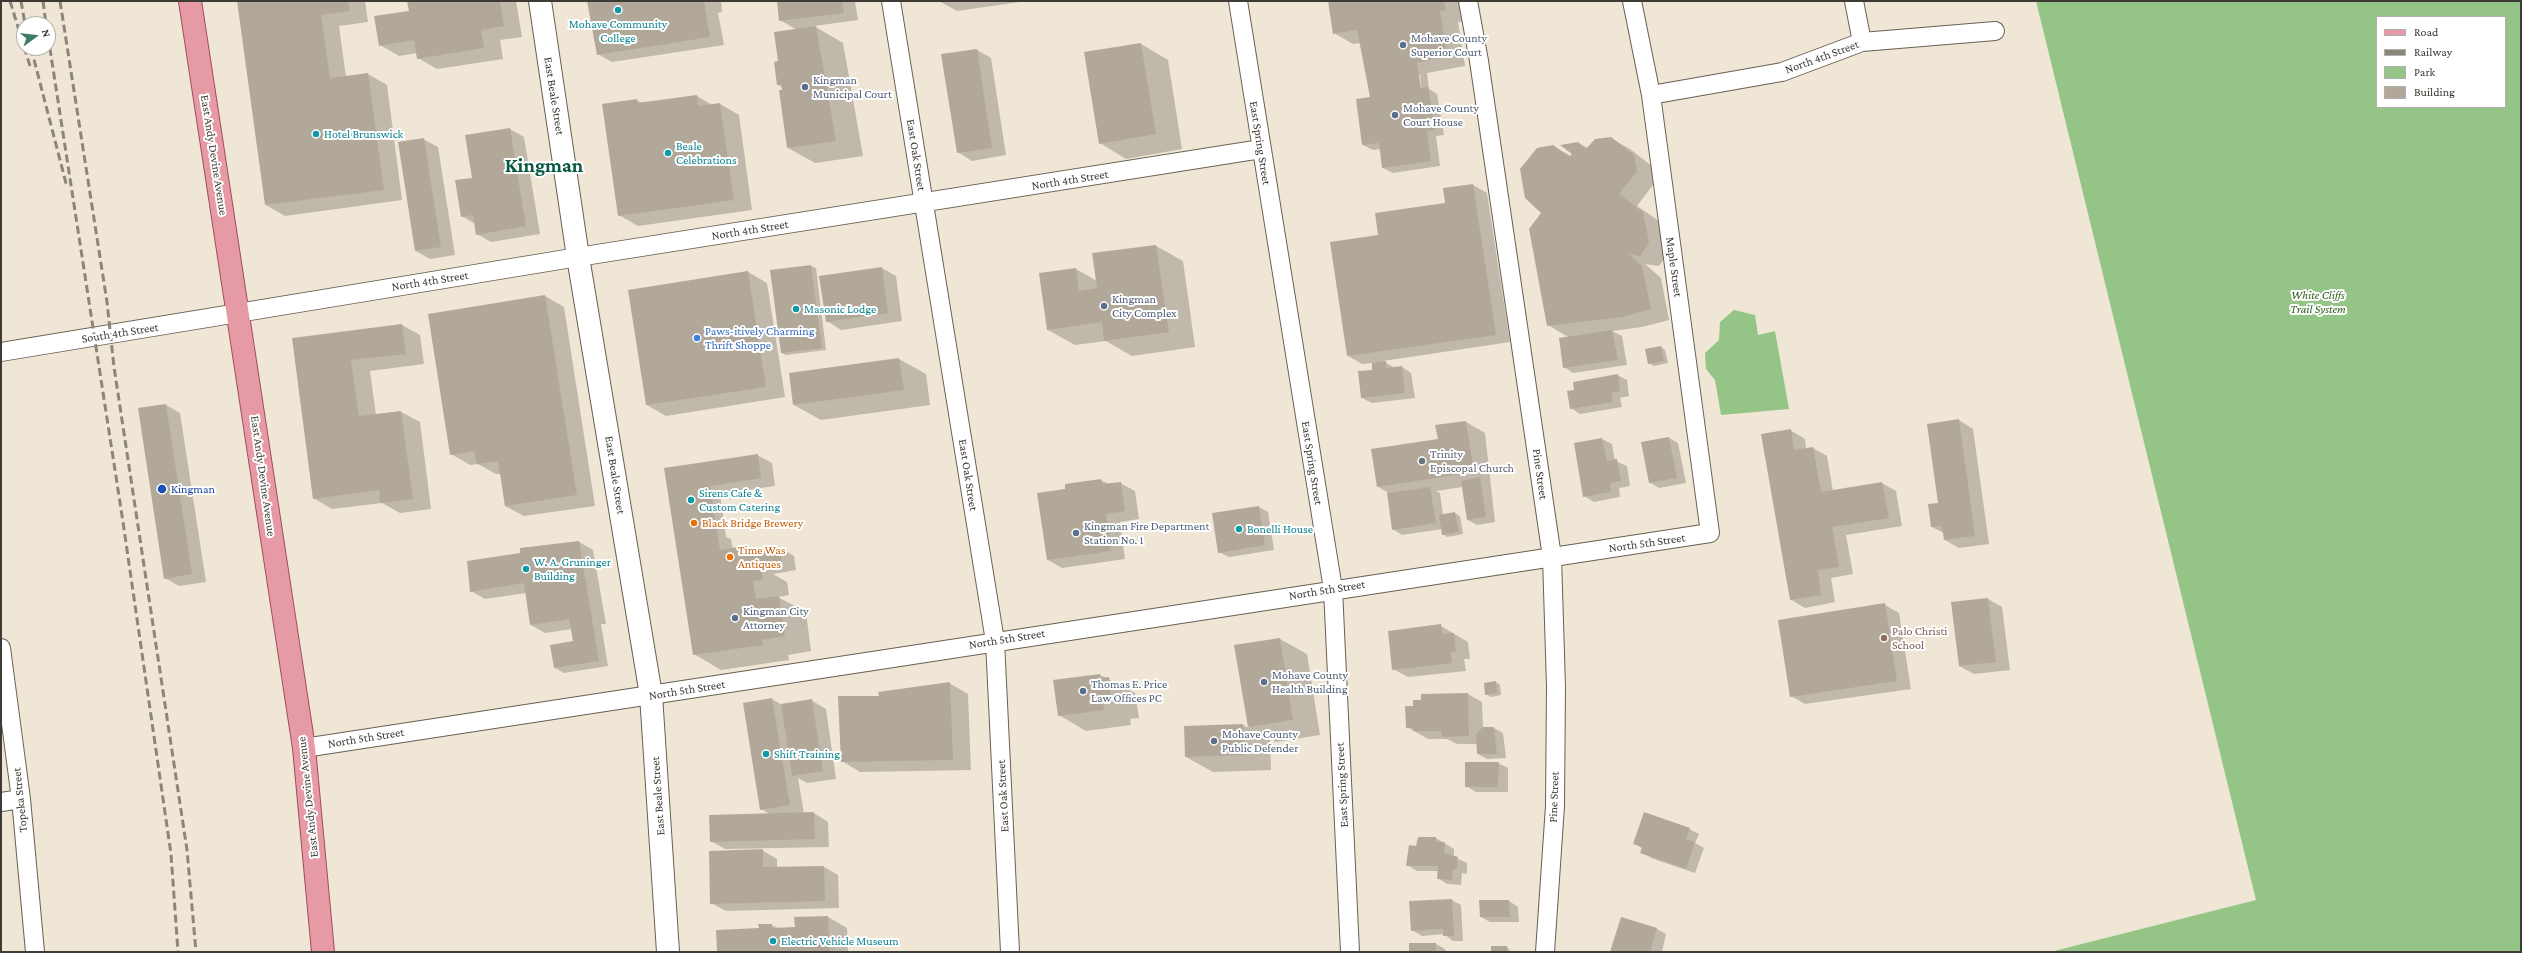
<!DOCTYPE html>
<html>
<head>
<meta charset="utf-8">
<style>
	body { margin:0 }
	#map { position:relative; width:2522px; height:953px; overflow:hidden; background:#f0e6d6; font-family:"Crimson Pro",serif }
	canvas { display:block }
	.frame { position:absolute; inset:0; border:2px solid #3e3a34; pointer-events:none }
	.legend { position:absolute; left:2376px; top:16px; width:130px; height:92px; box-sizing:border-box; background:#fff; border:1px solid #b2b0ae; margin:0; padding:5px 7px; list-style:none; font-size:12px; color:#3e3a34 }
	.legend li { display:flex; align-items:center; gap:8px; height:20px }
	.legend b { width:20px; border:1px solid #b2b0ae }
	.north { position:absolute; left:16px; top:16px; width:40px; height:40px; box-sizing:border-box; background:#fff; border:1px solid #b2b0ae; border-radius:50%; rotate:75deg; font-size:11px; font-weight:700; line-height:16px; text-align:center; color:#3e3a34 }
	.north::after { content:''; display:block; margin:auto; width:14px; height:18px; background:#3e7b66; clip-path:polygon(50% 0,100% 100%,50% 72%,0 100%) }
</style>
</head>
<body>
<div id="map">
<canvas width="2522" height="953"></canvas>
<div class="frame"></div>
<ul class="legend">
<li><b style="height:5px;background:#e69aa6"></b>Road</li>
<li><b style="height:5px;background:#8b857a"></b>Railway</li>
<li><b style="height:11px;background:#94c587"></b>Park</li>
<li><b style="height:11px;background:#b2a89a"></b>Building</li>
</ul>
<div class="north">N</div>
</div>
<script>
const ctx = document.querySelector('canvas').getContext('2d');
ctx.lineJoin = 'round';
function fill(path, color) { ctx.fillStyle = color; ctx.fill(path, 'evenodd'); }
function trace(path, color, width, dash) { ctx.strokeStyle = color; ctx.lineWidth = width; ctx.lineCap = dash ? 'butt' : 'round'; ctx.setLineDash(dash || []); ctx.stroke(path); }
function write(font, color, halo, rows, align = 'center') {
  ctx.font = font + ' "Crimson Pro",serif'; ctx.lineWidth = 4; ctx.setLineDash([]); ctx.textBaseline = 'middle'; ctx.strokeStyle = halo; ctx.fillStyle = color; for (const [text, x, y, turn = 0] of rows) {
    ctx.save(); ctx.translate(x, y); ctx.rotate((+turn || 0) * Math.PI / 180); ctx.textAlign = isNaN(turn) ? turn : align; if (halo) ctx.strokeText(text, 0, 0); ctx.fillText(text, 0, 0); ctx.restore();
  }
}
const green = new Path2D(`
	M2036,1H2521V952H2050L2256,900ZM2377,17H2505V107H2377Z
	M1734,310L1755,315L1758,335L1775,331L1789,409L1721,415L1715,380L1706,369L1705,353L1719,340L1720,322Z`);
const shadow = new Path2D(`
	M239,1H365L368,22L339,26L346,77L368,74L387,85L402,200L285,216L266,205Z
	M408,1H516L522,37L500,40L503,59L437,69L418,58L417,53L399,56L380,45L410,11Z
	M588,1H721L722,12L718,13L724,45L612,62L598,54Z
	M778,1H855L858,20L814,26L843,43L863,156L815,163L788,148L783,87L778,85L779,62L797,30L780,20Z
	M939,1H1027L957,11Z
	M1329,1H1461L1464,21L1458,22L1465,66L1427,73L1429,89L1437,94L1444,135L1436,136L1440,166L1393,173L1383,168L1381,149L1373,150L1363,145L1371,98L1361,43L1353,44L1334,33ZM1418,75H1420L1422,93H1420Z
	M1141,44L1168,60L1182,149L1126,159L1100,143Z
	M977,50L991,58L1006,155L972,161L958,152Z
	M697,96L712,105L720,104L739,115L752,210L638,226L619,215L637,100L643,104Z
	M510,129L524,137L540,234L491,242L477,234L475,224L462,216L473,179L466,136Z
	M1610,138L1630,149L1653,167L1655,182L1637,206L1662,223L1668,253L1659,266L1645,264L1661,278L1669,320L1642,327L1612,331L1622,336L1627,365L1573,373L1564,367L1568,337L1548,325L1543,213L1553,146L1571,156L1578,143L1588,148Z
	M423,139L438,147L455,255L430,259L416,251Z
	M1473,185L1487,193L1510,342L1383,361L1395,368L1402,367L1411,373L1415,398L1372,403L1362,398L1373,370V363L1362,364L1348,356L1380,236L1446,203Z
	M1156,246L1183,261L1195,347L1132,356L1106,341L1075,345L1048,330L1076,269L1097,281L1093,254Z
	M811,266L816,268L826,350L786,355L782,353L771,271Z
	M882,268L896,276L902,321L841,330L827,321Z
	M748,272L767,283L785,397L666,416L647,405Z
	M545,296L564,307L595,506L524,516L505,506L501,474H496L478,464L470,465L451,454Z
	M402,325L420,335L424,364L370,371L376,415L401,412L420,422L431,509L400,513L382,503L332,509L313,498L293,339Z
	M1661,347L1665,350L1668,363L1654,366L1649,363Z
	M899,359L926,374L930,405L821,420L794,405L790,374Z
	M1617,375L1627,380L1629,396L1620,398L1622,407L1580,414L1571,408L1575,390Z
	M166,405L180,413L206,582L179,586L165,578Z
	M1959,420L1973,429L1989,544L1959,548L1945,540L1944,533L1932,527Z
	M1466,422L1485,433L1495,522L1477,525L1468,520L1463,487L1436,491L1440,493L1443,515L1455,513L1460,516L1463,534L1447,537L1443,534L1442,529L1402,535L1393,529L1390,494L1377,486Z
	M1790,430L1805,439L1806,449L1813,448L1827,456L1833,491L1882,483L1896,491L1902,526L1846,535L1853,574L1831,578L1835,602L1805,608L1790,599Z
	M1669,438L1678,443L1686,483L1659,488L1649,482Z
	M1602,439L1612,444L1615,461L1627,466L1630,486L1619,488L1620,497L1594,502L1584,496L1575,443Z
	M757,455L772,463L775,486L720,494L726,537L731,539L733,549L745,547L753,552L780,548L794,556L796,570L773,574L787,582L789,595L778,597L806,612L811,651L788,655L789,660L721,670L694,654L665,469Z
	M1101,480L1108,484L1120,483L1135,491L1139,519L1120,522L1125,559L1062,568L1048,560L1067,490Z
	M1259,507L1268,512L1274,550L1229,557L1219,552Z
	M579,542L593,550L606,624H601L608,666L564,673L555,668L574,642L572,629L545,633L531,625L526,593L485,599L471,591Z
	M1988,599L2002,607L2010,670L1974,674L1959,666Z
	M1885,605L1899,613L1911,689L1805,704L1791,696Z
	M1441,626L1468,642L1470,659H1464L1466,671L1408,677L1393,669Z
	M1280,639L1307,654L1320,735L1276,742L1270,738L1271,770L1213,772L1186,757L1243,725L1249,728L1235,646Z
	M1100,675L1135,693L1139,718L1130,719L1131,725L1086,731L1059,715Z
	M1496,682L1500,685L1501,695L1491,697L1486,694Z
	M949,683L968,694L971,770L860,772L842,761L880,697Z
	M1468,694L1482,702L1483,728H1494L1503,733L1506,758L1487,759L1478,754L1477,744H1457L1447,739H1428L1407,727L1414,707Z
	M772,699L782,705L811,700L826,709L836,779L807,783L798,778L804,814L814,813L828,822L829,847L725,849L711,841L771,815L761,809L744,704Z
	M1498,763L1508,768V792H1476L1466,786Z
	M1689,829L1699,834L1695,843L1704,848L1695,873L1651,858L1642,852L1643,849L1634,843Z
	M1436,838L1454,849V857L1467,863V874L1462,873L1461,885L1447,884L1438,878L1439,871H1417L1407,865L1417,847Z
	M762,850L777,859V868L824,867L838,875L839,908L726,911L711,903Z
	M1452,900L1461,905L1463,941H1453L1444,934L1422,936L1412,930Z
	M1509,901L1518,907L1519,922H1490L1481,917Z
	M828,917L847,928L848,952H718L771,925L778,928H796L795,918Z
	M1622,918L1657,929L1666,934L1662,952H1612Z
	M1410,944H1436L1445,949L1446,952H1410Z
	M1507,947L1511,952H1492Z`);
const building = new Path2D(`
	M237,1H348L350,11L321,15L330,78L368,73L384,190L265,205Z
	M407,1H500L504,26L481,30L484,48L417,59L414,40L379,46L374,16L409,11Z
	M587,1H704L710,37L597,55Z
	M777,1H842L844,13L779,21Z
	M1328,1H1444L1446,10L1440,11L1447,55L1417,63L1421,88L1428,87L1435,130L1427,131L1431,161L1382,168L1379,143L1362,145L1356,99L1370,97L1357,30L1333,34Z
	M816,26L836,141L787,148L779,90H782L781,85H777L774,62L778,61L774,32Z
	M1141,43L1156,134L1099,144L1084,52Z
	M977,49L992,148L957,153L941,54Z
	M697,95L698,106L720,103L734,200L618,216L602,104L637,99V103Z
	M510,128L526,226L476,235L473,215L461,217L455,180L472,178L465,135Z
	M1611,137L1634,155L1637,171L1619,194L1643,212L1649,242L1640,256L1629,254L1642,266L1651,309L1623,317L1547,326L1529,229L1541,213L1525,198L1520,169L1537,148L1553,145L1569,157L1572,154L1560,145L1578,142L1586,149L1595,139Z
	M424,138L441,247L415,251L398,142Z
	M1473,184L1496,335L1347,356L1330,242L1378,235L1375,213L1445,203L1443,188Z
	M1156,245L1169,332L1104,341L1102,322L1047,330L1039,273L1076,268L1079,291L1097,288L1092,253Z
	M811,265L822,348L781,353L770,270Z
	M882,267L888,313L826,322L819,276Z
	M748,271L766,387L646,405L628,290Z
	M545,295L577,495L505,506L498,461L477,464L474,451L450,455L428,314Z
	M402,324L406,354L351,360L359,416L401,411L413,499L380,503L379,490L313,499L292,338Z
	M1612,330L1618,360L1563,368L1559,338Z
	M1661,346L1664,361L1648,364L1645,349Z
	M899,358L904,390L793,405L789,373Z
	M1386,361V368L1402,366L1405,393L1361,398L1358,371L1372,370V363Z
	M1618,374L1620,391L1611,393L1613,402L1570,409L1567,391L1574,390L1573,382Z
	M166,404L192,574L164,579L138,408Z
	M1959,419L1975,536L1944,540L1942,526L1931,527L1928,504L1938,503L1927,424Z
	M1466,421L1474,472L1377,487L1371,449L1438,439L1435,425Z
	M1791,429L1794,450L1813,447L1821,492L1882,482L1889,518L1832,527L1839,567L1818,570L1821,595L1790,600L1761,434Z
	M1669,437L1677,478L1649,483L1641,442Z
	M1602,438L1607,461L1617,459L1621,481L1610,483L1611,492L1583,497L1574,443Z
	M758,454L761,478L710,486L720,550L745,546L746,552L780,547L782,562L761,565L763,580L753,581L756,599L779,596L785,636L762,640L763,645L693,655L664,468Z
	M1480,477L1486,517L1467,520L1461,481Z
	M1101,479L1102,484L1121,482L1125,511L1106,514L1111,551L1047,560L1037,493L1065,489V484Z
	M1430,487L1436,523L1392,530L1387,493Z
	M1259,506L1265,545L1218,553L1212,513Z
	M1455,512L1459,532L1442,535L1439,515Z
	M579,541L599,661L554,668L550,645L573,641L569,619L530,625L524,583L470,592L467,561L520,553V548Z
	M1988,598L1996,662L1959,666L1951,602Z
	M1885,603L1897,681L1790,697L1778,620Z
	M1441,624L1442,634L1454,633L1456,651L1451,652L1452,663L1392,670L1388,631Z
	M1280,638L1293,720L1248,727L1234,645Z
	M1100,674V678L1109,677L1112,703L1103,704L1104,710L1058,716L1053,680Z
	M1496,681L1497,693L1485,695L1484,683Z
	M950,682L953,760L841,762L838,696H879L878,692Z
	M1468,693L1469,736L1442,737V731H1413V728H1406L1405,706H1413V700H1421V694Z
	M772,698L790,805L760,810L743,703Z
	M812,699L823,771L792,776L781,704Z
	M1243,724L1244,755L1185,757L1184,726Z
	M1483,727H1494L1497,754H1477L1476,734Z
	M1465,762H1499L1498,787H1465Z
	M814,812L815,839L710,842L709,815Z
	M1644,812L1690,828L1686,839L1695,842L1686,869L1640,853L1642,847L1633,844Z
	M1418,837H1436V842H1445L1444,853L1458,857L1457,869H1453L1452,880L1437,879L1438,866H1406L1409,845L1416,846Z
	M763,849V867L824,866L825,901L710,904L709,851Z
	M1452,899L1454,936H1443V929L1411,931L1409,901Z
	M1479,900H1509L1510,917H1480Z
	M828,916L830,952H717L716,930L759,928L758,924H772V928L795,927L794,917Z
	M1621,917L1657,928L1650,952H1610Z
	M1409,943H1436V952H1409Z
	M1491,946H1507V952H1491Z`);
const minor = new Path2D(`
	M891,1L995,641L1010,952
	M1238,1L1333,589L1350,952
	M1468,1L1479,61L1552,557L1556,687L1555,806L1545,952
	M1854,1L1862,42
	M1651,95L1782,72L1862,42L1995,31
	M1,352L578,257L1261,149
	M1,648L21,799L35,952
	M304,748L1710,533L1651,95L1632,1
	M1,802L21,799`);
const secondary = new Path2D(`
	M540,1L578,257L651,695L668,952`);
const primary = new Path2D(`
	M190,1L304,748L323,952`);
const rail = new Path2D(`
	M10,1L30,66
	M21,1L25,24
	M43,1L46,24
	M60,1L107,302L114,367L187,850L196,952
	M48,36L123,522L171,854L178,952
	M31,48L67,187`);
const markers = [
	[618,10,4,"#0f9aa8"],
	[1403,45,4,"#5c6f8a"],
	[805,87,4,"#5c6f8a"],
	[1395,115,4,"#5c6f8a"],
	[316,134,4,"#0f9aa8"],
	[668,153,4,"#0f9aa8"],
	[1104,306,4,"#5c6f8a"],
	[796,309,4,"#0f9aa8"],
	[697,338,4,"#3f7fe0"],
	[1422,461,4,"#6b7280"],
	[162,489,5,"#1a4fb4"],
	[691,500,4,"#0f9aa8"],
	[694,523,4,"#e8710a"],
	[1239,529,4,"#0f9aa8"],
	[1076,533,4,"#5c6f8a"],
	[730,557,4,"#e8710a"],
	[526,569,4,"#0f9aa8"],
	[735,618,4,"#5c6f8a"],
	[1884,638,4,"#8d6e63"],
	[1264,682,4,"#5c6f8a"],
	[1083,691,4,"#5c6f8a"],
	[1214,741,4,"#5c6f8a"],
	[766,754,4,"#0f9aa8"],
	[773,941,4,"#0f9aa8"]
];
const cultureNames = [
	["Mohave Community",618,24,"center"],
	["College",618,38,"center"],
	["Hotel Brunswick",324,134],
	["Beale",676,146],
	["Celebrations",676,160],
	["Masonic Lodge",804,309],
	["Sirens Cafe &",699,493],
	["Custom Catering",699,507],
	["Bonelli House",1247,529],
	["W. A. Gruninger",534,562],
	["Building",534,576],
	["Shift Training",774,754],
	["Electric Vehicle Museum",781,941]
];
const serviceNames = [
	["Mohave County",1411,38],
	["Superior Court",1411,52],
	["Kingman",813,80],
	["Municipal Court",813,94],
	["Mohave County",1403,108],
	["Court House",1403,122],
	["Kingman",1112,299],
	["City Complex",1112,313],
	["Kingman Fire Department",1084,526],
	["Station No. 1",1084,540],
	["Kingman City",743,611],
	["Attorney",743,625],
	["Mohave County",1272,675],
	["Health Building",1272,689],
	["Thomas E. Price",1091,684],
	["Law Offices PC",1091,698],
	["Mohave County",1222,734],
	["Public Defender",1222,748]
];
const streetNames = [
	["North 4th Street",1822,57,-20],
	["East Beale Street",554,96,81],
	["East Spring Street",1260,143,81],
	["East Andy Devine Avenue",214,155,81],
	["East Oak Street",916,155,81],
	["North 4th Street",1070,180,-9],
	["North 4th Street",750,230,-9],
	["Maple Street",1674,267,82],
	["North 4th Street",430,281,-9],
	["South 4th Street",120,333,-9],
	["East Spring Street",1312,463,81],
	["Pine Street",1540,474,82],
	["East Beale Street",615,475,81],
	["East Oak Street",968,475,81],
	["East Andy Devine Avenue",263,476,82],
	["North 5th Street",1647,543,-8],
	["North 5th Street",1327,590,-9],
	["North 5th Street",1007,639,-9],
	["North 5th Street",687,690,-9],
	["North 5th Street",366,738,-9],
	["East Spring Street",1342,785,-93],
	["East Beale Street",658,796,-94],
	["East Oak Street",1003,796,-93],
	["East Andy Devine Avenue",308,797,-96],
	["Pine Street",1554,797,-88],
	["Topeka Street",20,800,-96]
];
const parkNames = [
	["White Cliffs",2318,295],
	["Trail System",2318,309]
];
const shopNames = [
	["Paws-itively Charming",705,331],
	["Thrift Shoppe",705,345]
];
const worshipNames = [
	["Trinity",1430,454],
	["Episcopal Church",1430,468]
];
const transitNames = [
	["Kingman",171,489]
];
const foodNames = [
	["Black Bridge Brewery",702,523],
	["Time Was",738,550],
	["Antiques",738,564]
];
const educationNames = [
	["Palo Christi",1892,631],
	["School",1892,645]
];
const townNames = [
	["Kingman",544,166]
];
fill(green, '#94c587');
fill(shadow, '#0003');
fill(building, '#b2a89a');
trace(minor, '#696053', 20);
trace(secondary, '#696053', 24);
trace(primary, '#a04c58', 24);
trace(minor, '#fff', 18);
trace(secondary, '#fff', 22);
trace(primary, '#e69aa6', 22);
trace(rail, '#8b857a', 3, [8, 4]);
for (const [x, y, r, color] of markers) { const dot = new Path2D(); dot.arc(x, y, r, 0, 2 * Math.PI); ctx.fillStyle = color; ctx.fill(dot); trace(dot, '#fff', 1.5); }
write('12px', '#0d838f', '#fff', cultureNames, 'left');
write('12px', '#4e5e75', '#fff', serviceNames, 'left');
write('12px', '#3e3a34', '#fff', streetNames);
write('italic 12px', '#2a5e1b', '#fff', parkNames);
write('12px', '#366cbe', '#fff', shopNames, 'left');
write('12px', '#5b616d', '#fff', worshipNames, 'left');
write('12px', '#164399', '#fff', transitNames, 'left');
write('12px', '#c56008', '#fff', foodNames, 'left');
write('12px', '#785e54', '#fff', educationNames, 'left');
write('bold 20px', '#055842', '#fff', townNames);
</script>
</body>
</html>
